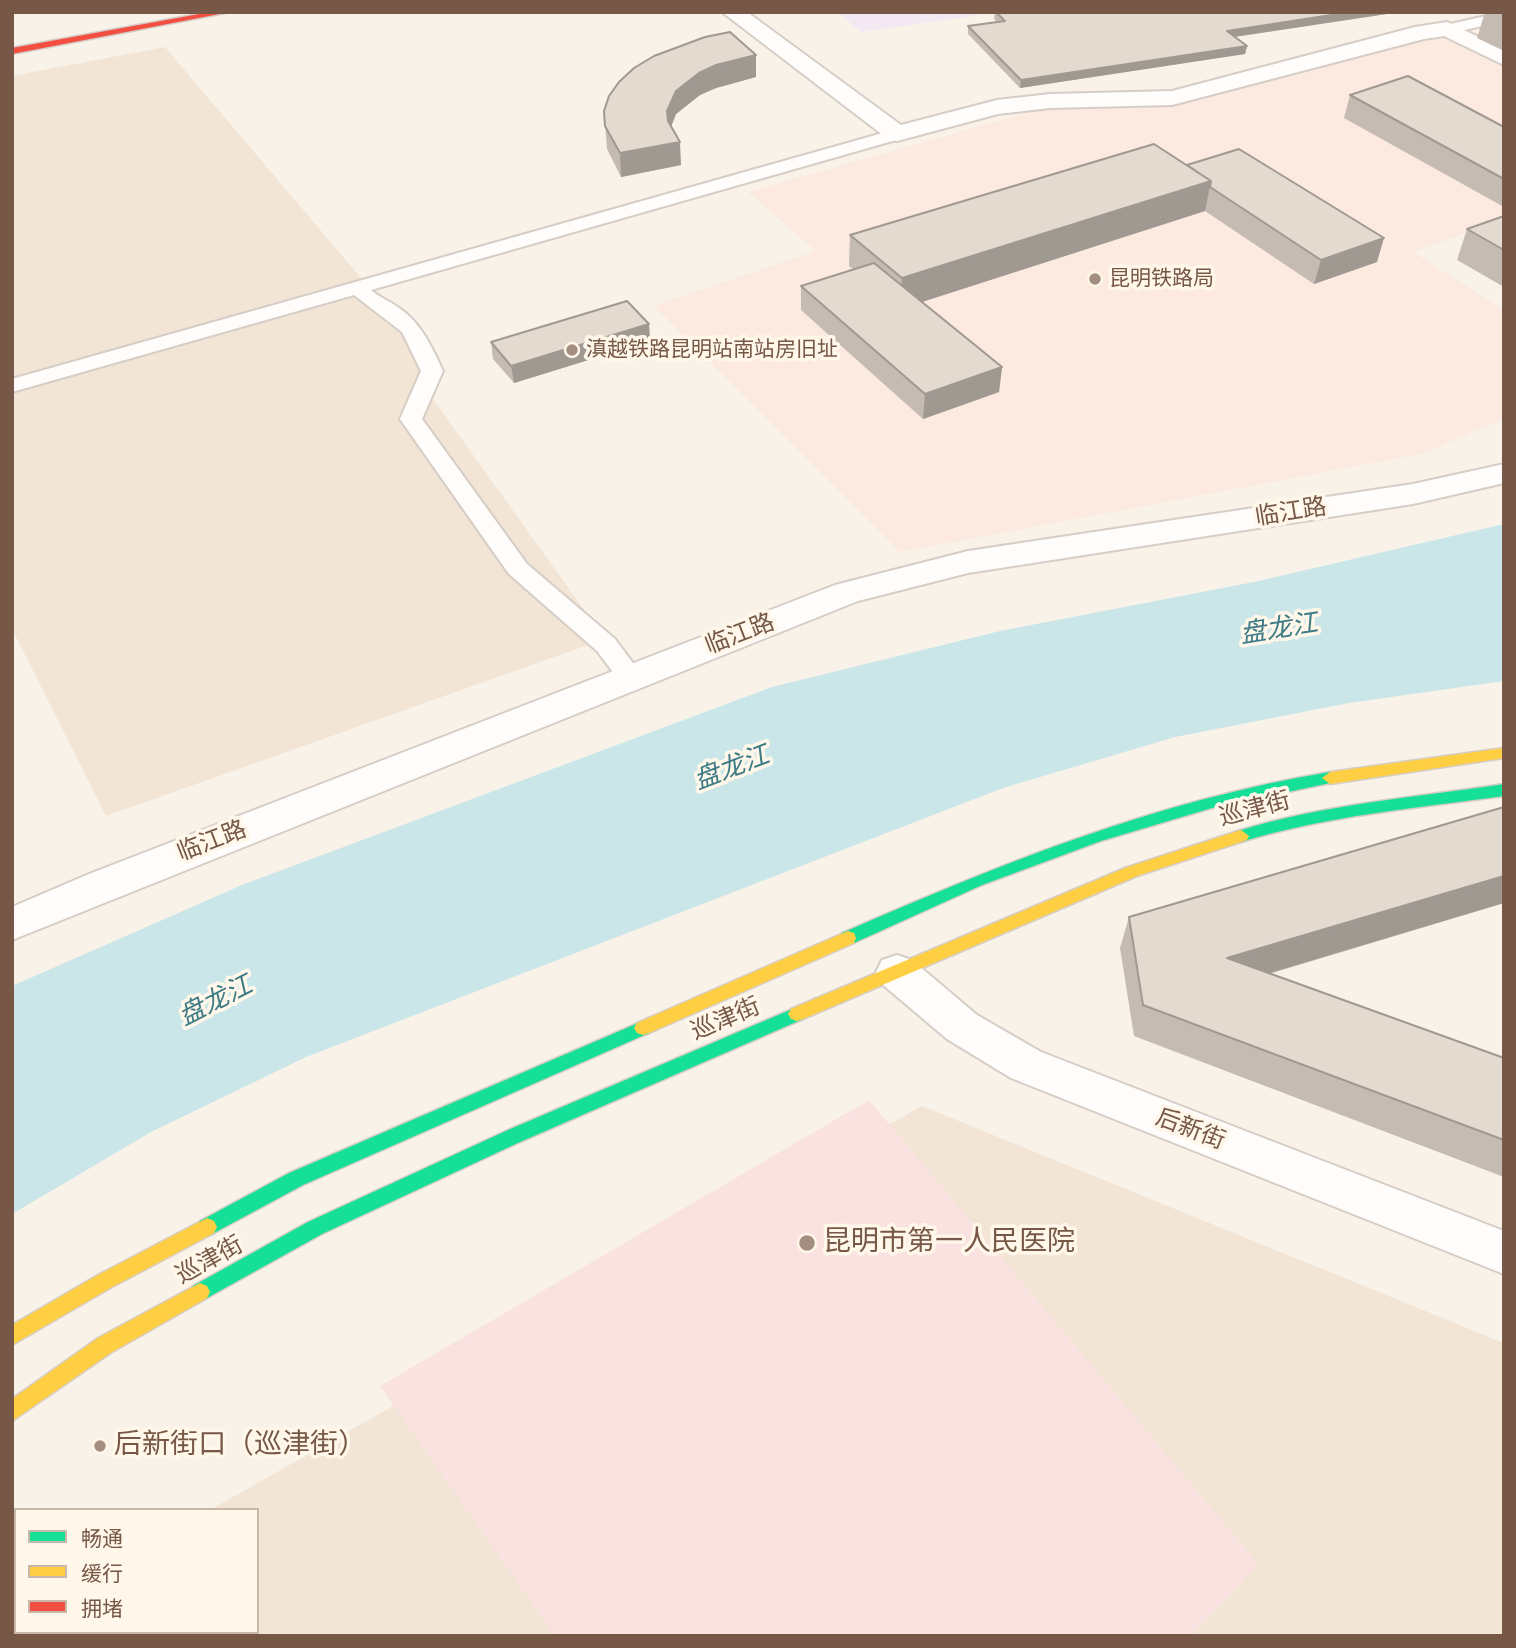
<!DOCTYPE html>
<html>
<head>
<meta charset="utf-8">
<style>
	body { margin:0 }
	#map { position:relative; width:1516px; height:1648px; overflow:hidden; background:#f8f2e9; font-family:"Varela Round","Noto Sans SC",sans-serif }
	canvas { display:block }
	.frame { position:absolute; inset:0; border:14px solid #775847; pointer-events:none }
	.legend { position:absolute; left:14px; top:1508px; width:245px; height:126px; box-sizing:border-box; background:#fff7ea; border:2px solid #c9b7a9; margin:0; padding:9px 12px; list-style:none; font-size:21px; color:#775847 }
	.legend li { display:flex; align-items:center; gap:14px; height:35px }
	.legend b { width:35px; border:2px solid #c9b7a9 }
</style>
</head>
<body>
<div id="map">
<canvas width="1516" height="1648"></canvas>
<div class="frame"></div>
<ul class="legend">
<li><b style="height:9px;background:#16e098"></b>畅通</li>
<li><b style="height:9px;background:#ffcf43"></b>缓行</li>
<li><b style="height:9px;background:#f24e42"></b>拥堵</li>
</ul>
</div>
<script>
const ctx = document.querySelector('canvas').getContext('2d');
ctx.lineJoin = 'round';
function fill(path, color) { ctx.fillStyle = color; ctx.fill(path, 'evenodd'); }
function trace(path, color, width, dash) { ctx.strokeStyle = color; ctx.lineWidth = width; ctx.lineCap = dash ? 'butt' : 'round'; ctx.setLineDash(dash || []); ctx.stroke(path); }
function write(font, color, halo, rows, align = 'center') {
  ctx.font = font + ' "Varela Round","Noto Sans SC",sans-serif'; ctx.lineWidth = 7; ctx.setLineDash([]); ctx.textBaseline = 'middle'; ctx.strokeStyle = halo; ctx.fillStyle = color; for (const [text, x, y, turn = 0] of rows) {
    ctx.save(); ctx.translate(x, y); ctx.rotate((+turn || 0) * Math.PI / 180); ctx.textAlign = isNaN(turn) ? turn : align; if (halo) ctx.strokeText(text, 0, 0); ctx.fillText(text, 0, 0); ctx.restore();
  }
}
const residential = new Path2D(`
	M165,47L440,371L428,392L605,639L106,816L12,629V76Z
	M922,1106L1504,1343V1636H12V1622L16,1620V1632H257V1510H210Z`);
const commercial = new Path2D(`
	M1422,36L1451,40L1504,68V219L1413,252L1504,310V419L1420,454L900,552L654,306L816,251L748,192L1048,107L1174,105Z`);
const education = new Path2D(`
	M838,12H1000L861,32Z`);
const medical = new Path2D(`
	M869,1100L1259,1565L1190,1636H555L380,1386Z`);
const water = new Path2D(`
	M1504,524V681L1349,703L1175,737L1003,788L306,1057L151,1132L12,1214V986L242,885L772,687L1000,631L1254,582Z`);
const lane = new Path2D(`
	M1504,12V21L1447,34L1439,29L1441,26Z
	M897,129L903,130L906,134L903,138L371,290C380,298 390,301 399,308C421,323 432,347 443,371L422,419L527,564L615,639L644,678L640,684L631,687L622,684L597,651L509,574L400,419L421,371L402,332L354,295L12,392V379Z`);
const street = new Path2D(`
	M722,12H747L901,125L997,100L1050,94L1172,91L1415,27L1447,22L1504,49V65L1444,36L1424,39L1172,105L1050,108L998,114L897,141L888,139Z
	M1504,464V483L1413,504L968,573L858,601L12,940V907L89,874L835,585L968,551L1413,484Z
	M897,955L912,960L977,1015L1041,1052L1504,1231V1274L1011,1078L947,1039L882,984L876,972L882,960Z`);
const fast = new Path2D(`
	M1330,772L1335,774L1338,778L1335,782L1212,808L1101,841L982,885L854,943H842L840,938L842,933C1002,863 1156,801 1330,772Z
	M1504,784V796C1417,808 1325,816 1241,842L1233,836L1235,832C1317,805 1418,797 1504,784Z
	M797,1007L803,1009L806,1014L803,1019L520,1142L322,1234L207,1298L200,1301L193,1298L190,1292L193,1286L308,1222L508,1130Z
	M643,1021L649,1023L652,1028L649,1033L303,1185L214,1233L207,1236L200,1233L197,1227L200,1221L289,1173Z`);
const slow = new Path2D(`
	M1504,748V758L1330,784L1322,778L1330,772Z
	M1241,830L1249,836L1247,840L1137,876L803,1019L797,1021L791,1019L788,1014L791,1009L1125,868Z
	M848,931L854,933L856,938L854,943L649,1033L643,1035L637,1033L634,1028L637,1023Z
	M207,1218L214,1221L217,1227L214,1233L112,1287L12,1345V1325L98,1275Z
	M200,1283L207,1286L210,1292L207,1298L112,1352L12,1421V1399L98,1338Z`);
const jam = new Path2D(`
	M210,12H230L12,54V48Z`);
const wall = new Path2D(`
	M995,12H1400L1235,37L1247,46L1245,54L1020,88L968,34V26L997,22L994,19Z
	M1485,12H1504V51L1477,38Z
	M756,77L716,88L700,95L676,114L671,127L681,165L621,177L607,149L604,111Z
	M1350,95L1504,127V207L1344,118Z
	M1187,165L1377,262L1314,284L1205,211L922,302L1002,367L999,392L923,419L801,310V286L853,269L849,266L850,235Z
	M1504,216V287L1457,260L1467,229Z
	M649,324L650,341L514,383L493,359L491,342Z
	M1504,807V903L1269,974L1504,1058V1177L1134,1036L1120,948L1129,917Z`);
const shadedWall = new Path2D(`
	M1351,12H1400L1226,38L1227,31Z
	M1247,46L1245,54L1020,88L1021,80Z
	M756,55V77L716,88L700,95L676,114L668,134L667,111L676,91L699,73L716,65Z
	M680,142L681,165L621,177L620,153Z
	M1211,181L1205,211L900,309L902,278Z
	M1384,238L1377,262L1314,284L1321,260Z
	M649,324L650,341L514,383L511,366Z
	M1002,367L999,392L923,419L925,394Z
	M1504,876V903L1216,989L1227,958Z`);
const building = new Path2D(`
	M996,12H1351L1227,31L1247,46L1021,80L968,26L1005,21Z
	M730,32L756,55L716,65L699,73L676,91L667,111L668,121L680,142L620,153L605,126L604,111L609,96L619,82L634,68L654,56L705,37Z
	M1408,76L1504,127V179L1350,95Z
	M1154,144L1211,181L902,278L850,235Z
	M1239,149L1384,238L1321,260L1210,187L1211,181L1187,165Z
	M1504,216V250L1467,229Z
	M874,263L1002,367L925,394L801,286Z
	M627,301L649,324L511,366L491,342Z
	M1504,807V876L1227,958L1504,1058V1140L1143,1005L1129,917Z`);
const markers = [
	[1095,279,7,"#a48e80"],
	[572,350,7,"#a48e80"],
	[807,1243,9,"#a48e80"],
	[100,1446,7,"#a48e80"]
];
const farPoinames = [
	["昆明铁路局",1109,279],
	["滇越铁路昆明站南站房旧址",586,350]
];
const streetNames = [
	["临江路",1291,513,-9],
	["临江路",740,635,-21],
	["巡津街",1255,810,-15],
	["临江路",212,842,-21],
	["巡津街",726,1020,-23],
	["后新街",1190,1130,21],
	["巡津街",210,1261,-29]
];
const waterNames = [
	["盘龙江",1279,630,-9],
	["盘龙江",732,769,-21],
	["盘龙江",216,1002,-27]
];
const nearPoinames = [
	["昆明市第一人民医院",823,1243],
	["后新街口（巡津街）",114,1446]
];
fill(residential, '#f2e5d6');
fill(commercial, '#fce9df');
fill(education, '#f4e8f2');
fill(medical, '#fae2e1');
fill(water, '#cae6e8');
trace(lane, '#d6cec6', 4);
trace(street, '#d6cec6', 4);
trace(fast, '#d6cec6', 3);
trace(slow, '#d6cec6', 3);
trace(jam, '#d6cec6', 3);
fill(lane, '#fefdfc');
fill(street, '#fefdfc');
fill(fast, '#16e098');
fill(slow, '#ffcf43');
fill(jam, '#f24e42');
fill(wall, '#c5bbb3');
fill(shadedWall, '#a09992');
fill(building, '#e5dad0');
trace(building, '#a09992', 2);
for (const [x, y, r, color] of markers) { const dot = new Path2D(); dot.arc(x, y, r, 0, 2 * Math.PI); ctx.fillStyle = color; ctx.fill(dot); trace(dot, '#fff7ea', 2.5); }
write('21px', '#775847', '#fff7ea', farPoinames, 'left');
write('24px', '#775847', '#fff7ea', streetNames);
write('italic 26px', '#3c7a85', '#fff7ea', waterNames);
write('28px', '#775847', '#fff7ea', nearPoinames, 'left');
</script>
</body>
</html>
